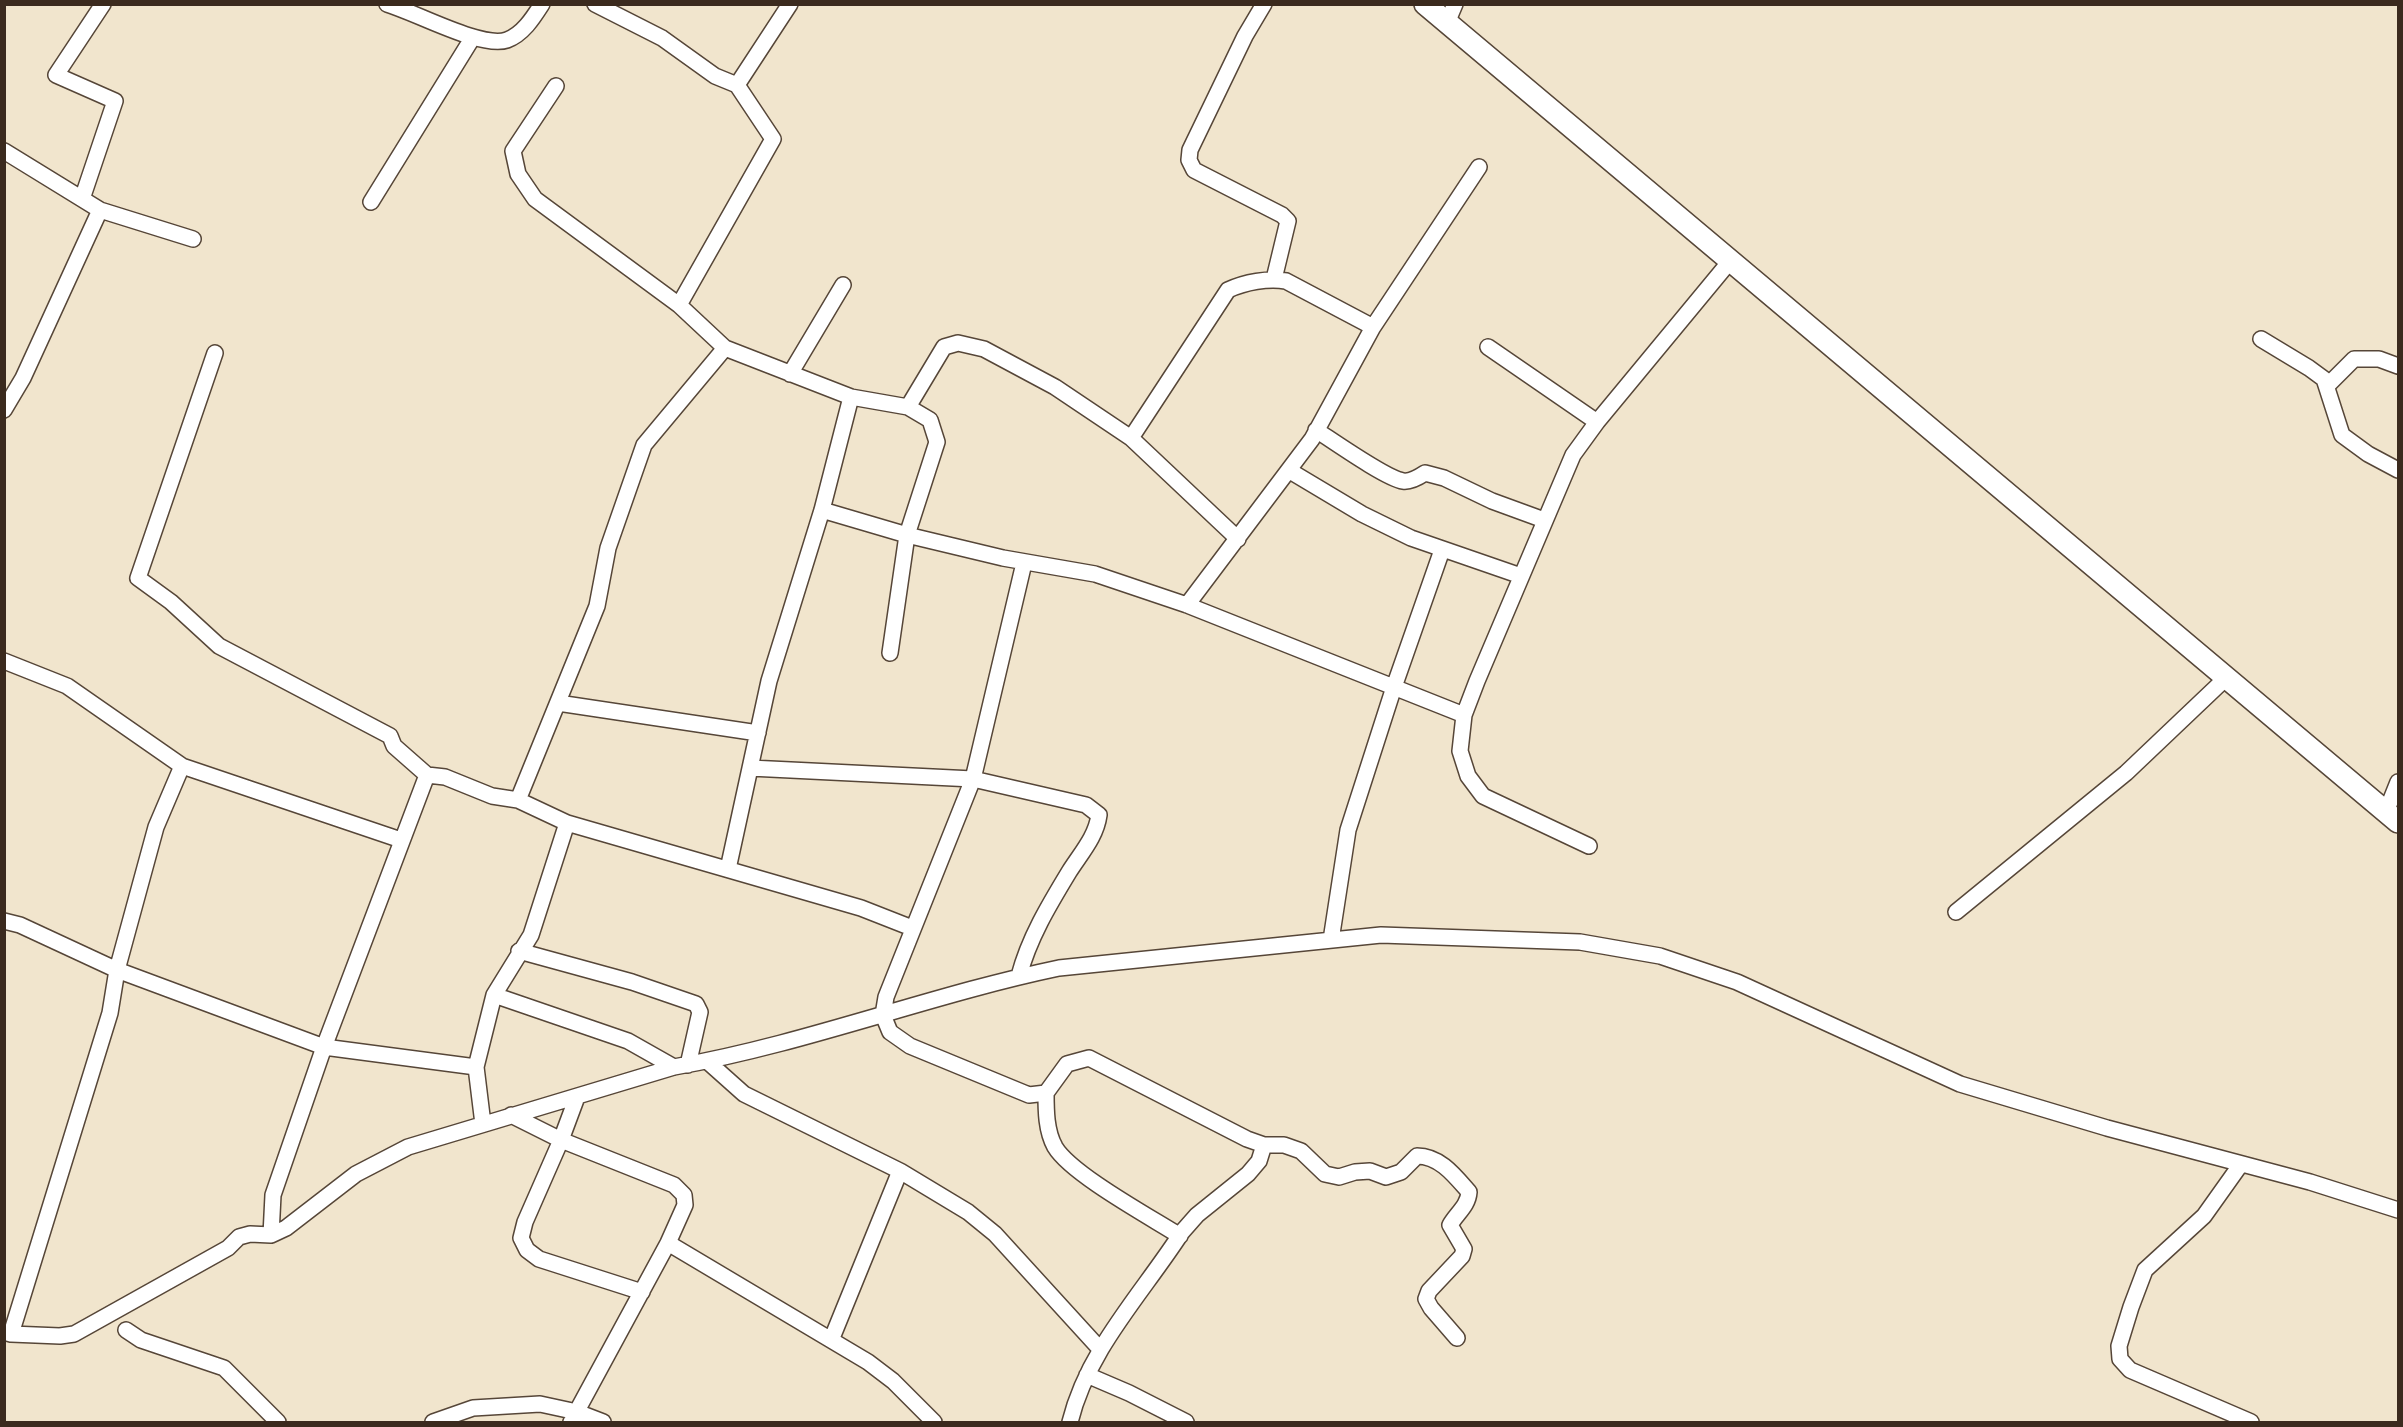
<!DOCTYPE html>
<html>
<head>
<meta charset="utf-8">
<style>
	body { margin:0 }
	#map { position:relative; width:2403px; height:1427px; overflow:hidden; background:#f1e5cd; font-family:"IM FELL French Canon",serif }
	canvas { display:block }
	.frame { position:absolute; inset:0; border:6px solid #3b2a1e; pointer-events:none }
</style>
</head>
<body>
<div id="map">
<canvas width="2403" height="1427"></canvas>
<div class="frame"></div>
</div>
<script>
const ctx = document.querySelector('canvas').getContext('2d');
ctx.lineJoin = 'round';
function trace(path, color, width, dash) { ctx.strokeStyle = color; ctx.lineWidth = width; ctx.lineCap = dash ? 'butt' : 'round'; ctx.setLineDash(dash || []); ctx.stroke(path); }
const minor = new Path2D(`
	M387,4C415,12 482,49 507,40C523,34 533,18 542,4
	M595,4L662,38L715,76L737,85L773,139L679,305
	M1264,4L1245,36L1190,150L1189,160L1194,170L1282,215L1288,221L1274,279
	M1447,23L1455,4
	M737,85L790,4
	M556,86L513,151L518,174L535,199L679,305L725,348L851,397L908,407L930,420L937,442L907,535L890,653
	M4,151L100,210L193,239
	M82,199L115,101L56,75L103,4
	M371,202L473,37
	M2261,339L2309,368L2324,379L2342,435L2368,454L2398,470
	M1488,347L1597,422
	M215,353L138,578L171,602L219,646L390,736L394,746L427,775L445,777L492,796L518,800L567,823L861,908L912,928
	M790,374L843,285
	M2327,386L2354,359H2379L2398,366
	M908,407L944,347L958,343L984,349L1055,387L1131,438L1238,539
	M4,410L23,378L100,210
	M1316,430C1333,441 1387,479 1403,481C1410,482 1419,477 1425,473L1444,478L1492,501L1544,520
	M1131,438L1228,290C1245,282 1268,278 1286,281L1373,327
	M1290,471L1362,514L1411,538L1521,576
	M822,510L907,535L1003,558L1095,574L1187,605L1464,715
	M1024,563L973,779L886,997L883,1015L890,1032L910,1046L1029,1095L1046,1093L1067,1064L1089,1058L1247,1139L1264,1145H1284L1301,1151L1325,1174L1339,1177L1355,1172L1370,1171L1386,1177L1401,1172L1417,1156C1440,1156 1455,1176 1469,1192C1468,1206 1457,1213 1450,1225L1464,1249L1462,1256L1429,1291L1426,1299L1431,1308L1457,1338
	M1187,605L1312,439L1373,327L1479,167
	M4,661L67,686L182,766L401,840
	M558,703L758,733
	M750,768L973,779L1086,805L1099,815C1096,837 1081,853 1069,872C1049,905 1029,938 1019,976
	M518,800L597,606L608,548L644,445L725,348
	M2386,812L2398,782
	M1589,846L1483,796L1468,776L1460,751L1464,715L1477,681L1573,455L1597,422L1731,260
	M728,869L769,681L822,510L851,397
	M1956,912L2126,773L2226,678
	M4,921L20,925L117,970L324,1047L476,1067
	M1331,940L1348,830L1394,687L1442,550
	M519,951L632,982L696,1004L700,1012L688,1065
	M494,995L628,1041L674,1067
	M707,1061L744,1094L900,1171L968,1212L995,1234L1099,1348
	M1046,1093C1046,1110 1046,1131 1055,1147C1071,1174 1150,1217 1180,1236
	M577,1097L561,1140L525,1222L521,1238L527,1250L539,1259L642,1292
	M511,1115L561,1140L674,1185L684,1195L685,1205L668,1243L571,1422
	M483,1124L476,1067L494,995L531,935L567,823
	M2241,1164L2204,1216L2145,1270L2131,1307L2119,1346L2120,1359L2130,1370L2251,1422
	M271,1235L273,1195L324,1047L427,775
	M668,1243L868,1362L893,1381L934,1422
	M126,1330L141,1340L224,1368L278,1422
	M4,1332L11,1334L60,1336L74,1334L228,1248L239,1237L250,1234L271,1235L286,1228L356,1174L408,1147L674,1067C805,1044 930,995 1059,968L1381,935L1580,942L1660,956L1737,982L1960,1084L2107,1128L2310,1182L2398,1210
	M11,1334L110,1013L117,970L156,827L182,766
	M832,1338L900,1171
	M1087,1375L1129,1393L1186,1422
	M433,1422L473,1408L540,1404L577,1412L603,1422
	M1070,1422C1088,1349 1142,1294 1182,1232L1197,1215L1248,1174L1259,1161L1264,1145`);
const secondary = new Path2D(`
	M1425,4L2398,822`);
trace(minor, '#564638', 18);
trace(secondary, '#564638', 24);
trace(minor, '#fff', 15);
trace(secondary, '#fff', 21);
</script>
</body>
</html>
